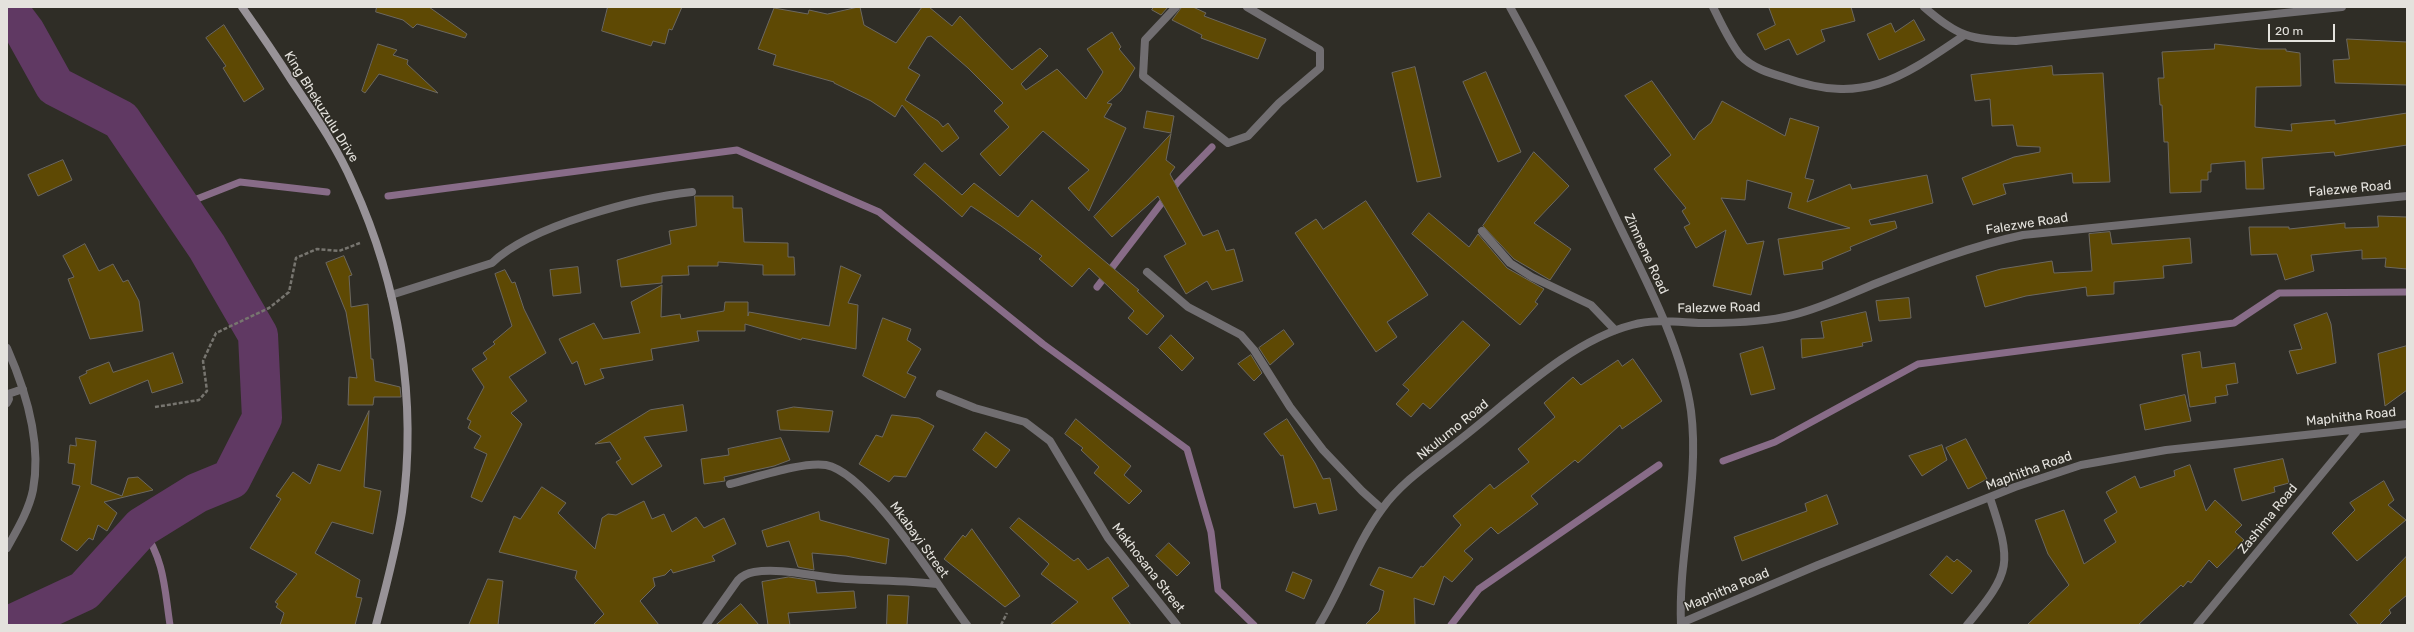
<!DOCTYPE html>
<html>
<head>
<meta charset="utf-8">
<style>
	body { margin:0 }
	#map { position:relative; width:2414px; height:632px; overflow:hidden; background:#2f2d26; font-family:Rubik,sans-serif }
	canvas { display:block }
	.frame { position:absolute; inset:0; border:8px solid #e4e2dd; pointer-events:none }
	.scale { position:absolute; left:2268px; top:24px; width:67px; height:18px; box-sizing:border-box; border:2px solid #e4e2dd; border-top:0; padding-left:5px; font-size:12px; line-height:14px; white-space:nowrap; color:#e4e2dd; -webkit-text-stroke:3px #2f2d26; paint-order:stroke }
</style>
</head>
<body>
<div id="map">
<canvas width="2414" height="632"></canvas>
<div class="frame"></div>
<div class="scale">20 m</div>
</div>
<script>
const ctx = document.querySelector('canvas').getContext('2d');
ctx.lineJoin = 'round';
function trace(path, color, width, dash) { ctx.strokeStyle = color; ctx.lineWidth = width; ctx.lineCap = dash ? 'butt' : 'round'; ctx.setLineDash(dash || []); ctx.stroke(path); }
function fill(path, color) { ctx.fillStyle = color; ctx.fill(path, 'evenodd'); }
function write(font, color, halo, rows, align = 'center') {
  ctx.font = font + ' Rubik,sans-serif'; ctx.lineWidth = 3; ctx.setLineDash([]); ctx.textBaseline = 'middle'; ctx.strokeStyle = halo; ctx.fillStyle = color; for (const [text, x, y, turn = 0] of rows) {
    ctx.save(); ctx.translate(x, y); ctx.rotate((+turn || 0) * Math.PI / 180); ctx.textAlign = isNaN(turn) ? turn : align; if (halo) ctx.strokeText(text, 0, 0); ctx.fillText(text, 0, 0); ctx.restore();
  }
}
const stream = new Path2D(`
	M388,196L737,150L879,212L1043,344L1187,449L1211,532L1218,590L1254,625
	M179,206L240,182L327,192
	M1097,287L1177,183L1212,147
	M1723,461L1775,442L1918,364L2234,323L2279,293L2407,292
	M142,527C165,563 164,585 170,625
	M1451,625L1479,589L1659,465`);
const river = new Path2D(`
	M7,8L25,32L55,86L121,120L207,247L258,335L262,418L231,479L197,493L142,527L84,591L11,625`);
const building = new Path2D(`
	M377,7H429L467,34L465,38L417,24L413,28L403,20L376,12Z
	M608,7H682L672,30L669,29L665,44L653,41L651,46L602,31Z
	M860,7L864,25L896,43L922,7H929L952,26L960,16L1012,70L1040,48L1048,56L1021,84L1026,90L1057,69L1086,99L1103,72L1087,49L1112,32L1121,47L1119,49L1135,68L1121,91L1107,103L1112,104L1104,117L1126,128L1089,211L1068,188L1089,170L1043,131L1000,176L980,154L1009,127L994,111L1003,103L968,68L931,36L927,37L908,68L920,75L905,100L938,121L943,127L948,123L959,138L942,152L902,105L895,117L871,101L834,83V82L773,65L776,55L758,49L774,8L808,14L809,10L827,14Z
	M1154,7H1168L1161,15L1152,10Z
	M1185,7H1193L1206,13L1204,16L1266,39L1258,59L1201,38L1202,35L1172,20L1181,8Z
	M1769,7H1851L1855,21L1821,30L1825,41L1797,55L1789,39L1765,50L1757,34L1775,25Z
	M1914,20L1925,40L1879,60L1867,34L1891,23L1895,32Z
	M224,25L264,89L244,102L223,68L226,66L206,38Z
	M2347,39L2407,42V85L2335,83L2333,60L2349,59Z
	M378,44L397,50L393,55L408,60L407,64L438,93L379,74L365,93L362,91Z
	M2215,44L2260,49H2286V51L2300,53L2301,86L2256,87L2255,127L2292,131L2291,124L2335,120V124L2407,113V145L2335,156L2334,152L2262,158L2264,189H2246L2245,161L2211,164V172H2208V180H2201V192L2170,193L2168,142H2164L2162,105H2160L2158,78H2164L2162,52L2214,49Z
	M2052,66L2053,75L2103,73L2110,182L2073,183L2072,173L2003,184L2006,194L1973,205L1962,178L2014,157L2040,152V147L2017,146L2013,125L1992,126L1990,99L1975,101L1971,75Z
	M1415,67L1441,177L1417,182L1392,73Z
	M1486,72L1521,152L1498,162L1463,82Z
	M1652,81L1694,140L1699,132L1711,123L1722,101L1785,136L1790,118L1819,127L1805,178L1814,180L1807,202L1850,184L1852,189L1927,175L1933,203L1869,220L1871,225L1895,221L1897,228L1850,247L1851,250L1822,262L1823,269L1784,275L1778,239L1850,228L1788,208L1792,193L1747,180L1745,200L1721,198L1747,244L1764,241L1751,295L1713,286L1726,230L1696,248L1684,227L1690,224L1682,211L1686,208L1654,169L1671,155L1625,96Z
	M1147,111L1174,116L1171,133L1144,128Z
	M1171,134L1166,160L1175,167L1170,174L1203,236L1218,230L1226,251L1234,249L1243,281L1212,290L1207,281L1186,294L1164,256L1186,244L1158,196L1112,237L1094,217Z
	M1534,152L1569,186L1534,223L1571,249L1550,280L1514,259L1483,226Z
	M63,160L72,180L38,196L28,175Z
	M925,163L962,195L974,183L1018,217L1032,200L1139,290L1137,291L1164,316L1147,335L1128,318L1134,311L1089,268L1072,287L1039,259L1042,256L1001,226L971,206L962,217L914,175Z
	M695,196H733V208H742L744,242L788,243V257H794L795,275H763V265L718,262V266H688L689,275L662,276V283L621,287L617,260L671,244L669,231L696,226Z
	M1366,201L1428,295L1387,322L1397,337L1376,352L1295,233L1316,219L1323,229Z
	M1429,213L1469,247L1478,234L1507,268L1544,289L1535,302L1538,304L1520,325L1412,234Z
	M2378,216L2407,217V269L2385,267L2386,258L2362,259V250L2311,255L2314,271L2285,280L2277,254L2251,255L2249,227H2289V229L2345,223V228L2378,227Z
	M2110,232L2112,244L2190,238L2192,263L2163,266L2164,278L2114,282V294L2087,296L2086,287L2026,296L1985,307L1976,276L2001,269L2052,261L2054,273L2092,271L2089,234Z
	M85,244L99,271L113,264L123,282L128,280L139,301L143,331L90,339L68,279L74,277L63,256Z
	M344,256L352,275L349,276L351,307L368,304L371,359H373L375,381L400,387L401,397H374L373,405H348L349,377L357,378L346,312L326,263Z
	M841,266L861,275L848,303L858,305L856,349L802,338L801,340L745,324V331H697L699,341L651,349L653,360L600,369L604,378L585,385L577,361L572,364L559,339L594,323L603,339L640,333L631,302L662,285L661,317L680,314L681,319L724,311L725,302H748V316L749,312L829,326Z
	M578,267L581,293L553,296L550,270Z
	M505,270L512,283L515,282L524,309L546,353L509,377L527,401L511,413L522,424L482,502L471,497L487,454L474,448L481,436L468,428L471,421L467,419L484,387L472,369L487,359L483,353L495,344L493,342L512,326L495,274Z
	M1909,298L1911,318L1879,321L1876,301Z
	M1866,312L1872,341L1862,343L1863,346L1802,358L1801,339L1824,338L1821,322Z
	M2327,313L2331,324L2336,363L2297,374L2289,351L2302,349L2294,325Z
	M883,318L911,329L907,340L921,349L907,373L916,377L905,398L863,376Z
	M1463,321L1490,345L1430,409L1423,403L1411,417L1396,404L1409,390L1403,385Z
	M1284,330L1294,344L1270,365L1259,348Z
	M1171,335L1194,358L1182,371L1159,348Z
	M2407,346V390L2385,406L2378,354Z
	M1763,347L1775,389L1751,395L1740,354Z
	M2200,352L2202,368L2235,363L2238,383L2226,385L2228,395L2215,397L2216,403L2190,407L2182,355Z
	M173,353L183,383L152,393L148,380L90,404L79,377L87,373L86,371L109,362L113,372Z
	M1251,355L1262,373L1254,381L1238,364Z
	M1633,359L1662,401L1622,429L1620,425L1578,463L1575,460L1531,496L1538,504L1509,526L1498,534L1491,527L1464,551L1473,559L1452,582L1444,576L1434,605L1414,598L1415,625H1365L1379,611L1384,591L1370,585L1379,567L1412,578L1421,566L1423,567L1461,525L1453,516L1490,484L1494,489L1529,462L1518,449L1555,417L1544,403L1573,377L1581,385L1618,360L1622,366Z
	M2185,395L2191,421L2145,430L2140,405Z
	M683,405L687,431L644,437L662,466L632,485L616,462L621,459L610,442L595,444L650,410Z
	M794,407L833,411L829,432L780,430L777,411Z
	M369,411L364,487L381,491L373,534L332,522L315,553L360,580L356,597L362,598L355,625H280L284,613L276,607L278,604L275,602L297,574L250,548L281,499L276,496L293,472L310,484L318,464L340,471Z
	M892,415L919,418L934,426L906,477L894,476L889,482L859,464L876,435L882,437Z
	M1076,419L1131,466L1124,475L1142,491L1129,504L1094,473L1099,467L1081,450L1083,448L1065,434Z
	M1287,419L1315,463L1323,479L1330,478L1337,510L1319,514L1316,503L1294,508L1283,455L1281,456L1264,434Z
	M986,432L1010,450L996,468L973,450Z
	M76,438L96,441L91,484L122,496L128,478L138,477L153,490L104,502L117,513L107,531L98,525L93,540L89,538L77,551L61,540L80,486L72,484L75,464L68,463L70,445L76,446Z
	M781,438L790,460L774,466L724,477L725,481L704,484L701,459L729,455L728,449Z
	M1966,439L1987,479L1968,489L1946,448Z
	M1942,445L1947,460L1922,476L1909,456Z
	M2283,459L2289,483L2274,487L2275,492L2242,501L2234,469Z
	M2190,465L2206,511L2215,500L2242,525L2235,532L2244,540L2217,568L2209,560L2191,583L2188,581L2183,587L2181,585L2138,625H2027L2069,585L2048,554L2035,520L2064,510L2084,564L2116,542L2104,520L2117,512L2106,492L2135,476L2140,488L2175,476L2174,471Z
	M2384,481L2394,500L2388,505L2406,520L2357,561L2332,533L2355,510L2350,503Z
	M542,487L566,503L558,513L595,549L602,518L608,514L616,515L644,501L652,519L664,514L672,532L696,517L704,528L724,518L736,544L712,556L715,561L673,573L671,569L665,575L653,578L655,586L640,601L659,625H593L604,614L575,578L577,571L499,552L514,516L520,519Z
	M1827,495L1838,524L1742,561L1734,537L1807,511L1805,504Z
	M819,512L820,520L889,539L886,564L846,556L812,553L814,570L798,567L789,541L767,547L762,531Z
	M1019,518L1074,561L1078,558L1088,570L1108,557L1129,586L1112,598L1131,625H1050L1078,602L1041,574L1049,564L1010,528Z
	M972,529L1020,596L1005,607L944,559L963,535L965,537Z
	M1169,543L1190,563L1177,576L1156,556Z
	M1947,556L1954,562L1957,559L1972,571L1952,594L1930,575Z
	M2407,556V595L2389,610L2391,613L2379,625H2359L2350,615Z
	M1293,572L1312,580L1304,599L1286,591Z
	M789,577L815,581L817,593L854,591L856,608L788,613L790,625H768L762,582Z
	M488,579L503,581L498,625H469Z
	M888,595L909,596L907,625H887Z
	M741,604L759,625H716Z`);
const path = new Path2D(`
	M155,407L199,400L207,391L203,361L216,333L269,308L289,292L296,258L317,249L339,251L360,243
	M1001,625L1007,613`);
const lane = new Path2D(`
	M1482,231L1510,263L1532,277L1591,305L1615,330`);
const street = new Path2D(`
	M1176,7L1145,40L1143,76L1228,143L1248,136L1279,103L1320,68V50L1247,7
	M1510,7C1550,79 1585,154 1621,229C1648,284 1682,349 1691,411C1700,482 1678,553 1681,625
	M1713,7C1721,23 1729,41 1740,55C1752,68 1769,73 1786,78C1864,105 1900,79 1963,36
	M1924,7C1958,37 1971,40 2016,41L2342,7
	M1147,272L1188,307L1241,335L1254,350L1290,407L1323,450L1362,491L1382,509
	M391,295L492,263C531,225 638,198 692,192
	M7,348C26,391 42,442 33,490C29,510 17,530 7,548
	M940,394L975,408L1025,422L1050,441L1108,538L1177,625
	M7,403L9,399L8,394L23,389
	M730,484C755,478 803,461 826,465C869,473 939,588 967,625
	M1681,623L1818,565L2015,487L2081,465L2166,450L2407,424
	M706,625L738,580C743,575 748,573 754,572C782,567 818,578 846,579C876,581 906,580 937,584
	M1319,625C1342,588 1356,544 1382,509C1403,480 1435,460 1462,438C1512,399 1570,341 1632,325C1657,318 1683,323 1708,323C1736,323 1766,322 1793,315C1822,308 1850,294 1877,283C1925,264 1972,246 2023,235L2407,196
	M1967,625C2012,571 2012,564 1990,498
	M2197,625L2358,430`);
const secondary = new Path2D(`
	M242,7C259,31 276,56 292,81C314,114 337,147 353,184C399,285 418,401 402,512C396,550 386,587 376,625`);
const streetNames = [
	["King Bhekuzulu Drive",321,107,58],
	["Falezwe Road",2350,189,-5],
	["Falezwe Road",2027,224,-9],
	["Zimnene Road",1646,254,65],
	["Falezwe Road",1719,308,-1],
	["Maphitha Road",2351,417,-6],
	["Nkulumo Road",1453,430,-39],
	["Maphitha Road",2029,471,-20],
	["Zashima Road",2268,519,-51],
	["Mkabayi Street",919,540,54],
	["Makhosana Street",1148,568,52],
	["Maphitha Road",1727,590,-23]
];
trace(stream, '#886c88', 7);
trace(river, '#603963', 40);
fill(building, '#5e4904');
trace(building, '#6c6860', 1);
trace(path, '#77756f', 2.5, [4, 2]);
trace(lane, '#716e71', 8);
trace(street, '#716e71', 8);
trace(secondary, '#989398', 8);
write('13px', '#e4e2dd', '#2f2d26', streetNames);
</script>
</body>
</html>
